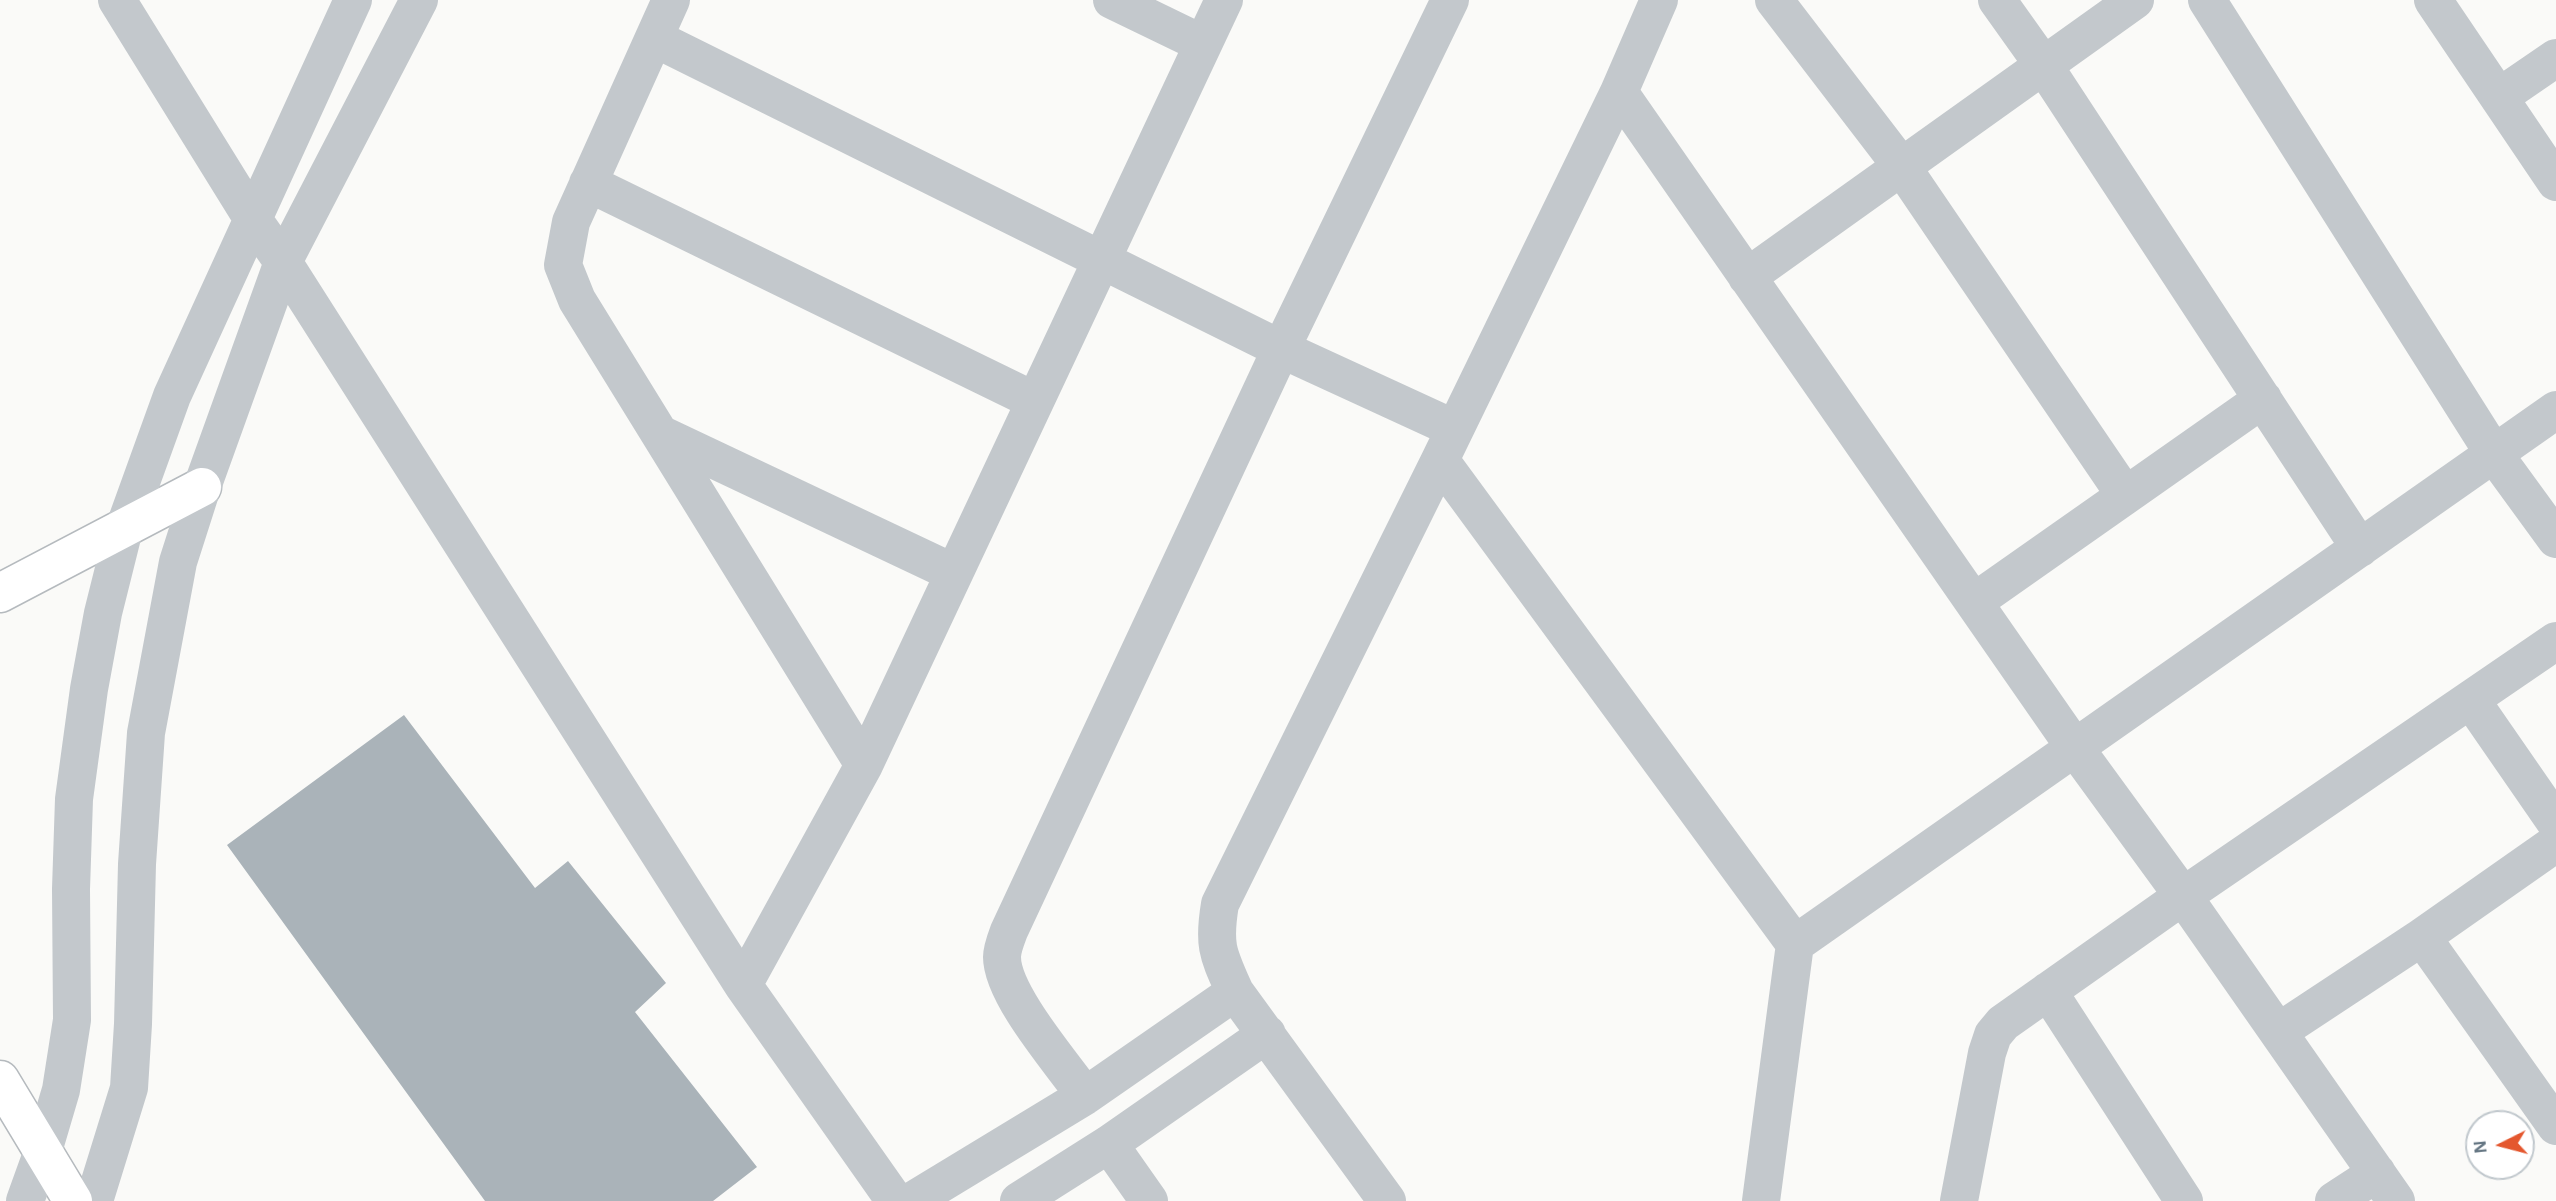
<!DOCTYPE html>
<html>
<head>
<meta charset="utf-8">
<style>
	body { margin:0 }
	#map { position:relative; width:2556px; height:1201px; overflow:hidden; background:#fafaf8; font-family:"Alegreya Sans",sans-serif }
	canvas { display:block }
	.north { position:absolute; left:2465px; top:1110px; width:70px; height:70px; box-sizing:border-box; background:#fff; border:2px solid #c1c8cd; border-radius:50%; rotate:264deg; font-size:19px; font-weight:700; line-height:28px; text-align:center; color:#657683 }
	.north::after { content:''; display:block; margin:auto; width:24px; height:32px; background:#e4572e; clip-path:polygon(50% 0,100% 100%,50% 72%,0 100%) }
</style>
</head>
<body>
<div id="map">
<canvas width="2556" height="1201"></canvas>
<div class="north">N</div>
</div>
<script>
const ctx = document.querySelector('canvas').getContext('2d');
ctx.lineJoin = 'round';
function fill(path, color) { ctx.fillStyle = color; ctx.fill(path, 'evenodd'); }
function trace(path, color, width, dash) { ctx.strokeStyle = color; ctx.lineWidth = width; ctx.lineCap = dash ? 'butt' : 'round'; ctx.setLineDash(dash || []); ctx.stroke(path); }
const building = new Path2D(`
	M404,715L535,888L568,861L666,983L635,1012L757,1167L713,1201H485L227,845Z`);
const minor = new Path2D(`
	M117,0L252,218L283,262L743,985L895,1201
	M671,0L571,222L563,265L577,300L864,765
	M1112,0L1203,44
	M1774,0L1902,167L2125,495
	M1997,0L2044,66L2360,548
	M2207,0L2494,454L2556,539
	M2433,0L2556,182
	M654,38L1281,349L1455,429
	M1619,92L2075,748L2183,896L2396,1201
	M2499,97L2556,58
	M588,183L1035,401
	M1747,277L2135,0
	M660,434L954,573
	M1440,460L1795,944L1761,1201
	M1974,602L2263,399
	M2471,700L2556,823
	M2422,937L2556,1126
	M1795,944L2556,410
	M743,985L864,765L1224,0
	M2048,991L2184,1201
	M2278,1032L2422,937L2556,843
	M1085,1096C1062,1063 1002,995 1002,957C1002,949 1006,939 1009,931L1281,349L1450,0
	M1109,1144L1149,1201
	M25,1201L43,1151L61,1090L72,1020L71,889L74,799L89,689L103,613L124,529L172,396L353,0
	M94,1201L129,1088L133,1024L137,864L146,733L178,562L202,487L283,262L419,0
	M912,1201L1085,1096L1235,992
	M1019,1201L1109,1144L1267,1034
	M1387,1201L1235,992C1218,954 1213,946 1220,904L1440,460L1619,92L1659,0
	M1959,1201L1987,1053L1993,1035L2003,1023L2183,896L2556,641
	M2334,1201L2377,1173`);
const major = new Path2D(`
	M0,593L202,487
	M0,1080L73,1201`);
fill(building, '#aab3b9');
trace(major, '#b5babe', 41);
trace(minor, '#c3c8cc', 38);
trace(major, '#fff', 38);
</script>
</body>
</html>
